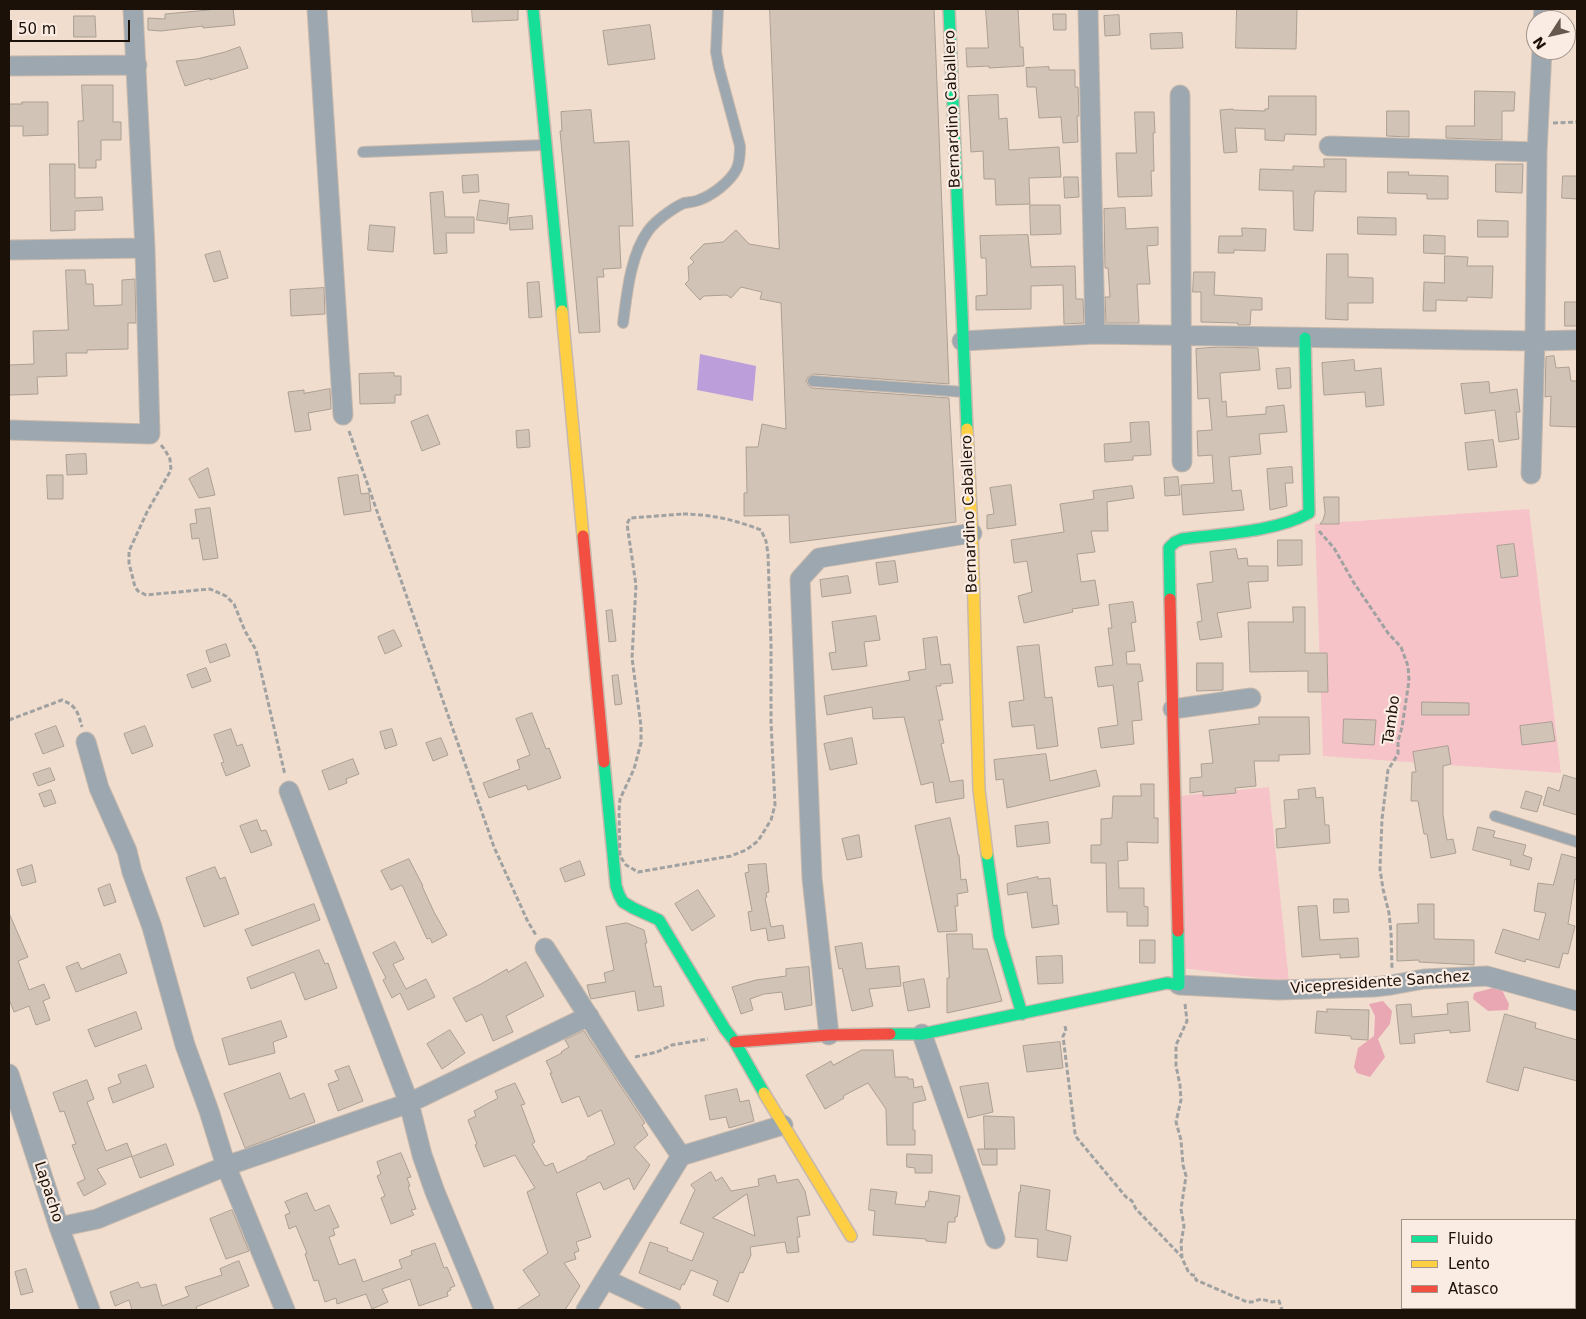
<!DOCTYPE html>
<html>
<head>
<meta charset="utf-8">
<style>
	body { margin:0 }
	#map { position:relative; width:1586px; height:1319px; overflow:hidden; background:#f0ddce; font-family:"DejaVu Sans",sans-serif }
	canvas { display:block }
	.frame { position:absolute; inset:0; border:10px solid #1c1108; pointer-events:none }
	.legend { position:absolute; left:1401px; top:1219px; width:175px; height:90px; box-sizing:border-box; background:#faece2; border:1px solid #a1948b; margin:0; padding:6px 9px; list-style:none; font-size:15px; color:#1c1108 }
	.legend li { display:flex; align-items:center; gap:10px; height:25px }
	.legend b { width:25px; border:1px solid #a1948b }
	.north { position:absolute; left:1526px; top:10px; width:50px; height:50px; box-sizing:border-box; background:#faece2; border:1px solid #a1948b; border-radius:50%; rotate:235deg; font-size:14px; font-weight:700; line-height:20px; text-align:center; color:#1c1108 }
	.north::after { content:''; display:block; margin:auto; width:18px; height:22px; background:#66584d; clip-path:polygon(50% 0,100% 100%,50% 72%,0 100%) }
	.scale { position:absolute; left:10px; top:20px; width:120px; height:22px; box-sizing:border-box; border:2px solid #1c1108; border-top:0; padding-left:6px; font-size:15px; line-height:18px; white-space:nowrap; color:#1c1108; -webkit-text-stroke:4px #faece2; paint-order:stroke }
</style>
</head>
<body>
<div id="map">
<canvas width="1586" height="1319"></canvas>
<div class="frame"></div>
<ul class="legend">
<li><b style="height:6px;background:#16e098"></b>Fluido</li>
<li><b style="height:6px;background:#ffcf43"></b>Lento</li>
<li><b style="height:6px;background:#f24e42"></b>Atasco</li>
</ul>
<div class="north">N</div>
<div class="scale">50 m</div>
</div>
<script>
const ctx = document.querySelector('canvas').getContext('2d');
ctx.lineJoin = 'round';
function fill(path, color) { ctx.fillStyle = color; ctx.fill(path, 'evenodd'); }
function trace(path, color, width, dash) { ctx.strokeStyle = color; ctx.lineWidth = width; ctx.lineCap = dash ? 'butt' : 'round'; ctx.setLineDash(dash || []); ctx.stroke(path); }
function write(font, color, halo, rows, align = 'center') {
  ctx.font = font + ' "DejaVu Sans",sans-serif'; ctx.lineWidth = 4.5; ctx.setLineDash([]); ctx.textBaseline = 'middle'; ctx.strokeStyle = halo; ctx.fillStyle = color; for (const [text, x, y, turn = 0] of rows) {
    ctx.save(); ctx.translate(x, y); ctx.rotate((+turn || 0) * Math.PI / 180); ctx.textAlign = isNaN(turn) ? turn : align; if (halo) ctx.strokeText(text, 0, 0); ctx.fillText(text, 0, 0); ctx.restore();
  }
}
const green = new Path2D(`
	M1529,509L1561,773L1323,756L1315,524Z
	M1269,787L1289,982L1183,968L1179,796Z`);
const forest = new Path2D(`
	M1500,986L1509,1004L1508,1010L1488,1011L1473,999L1474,993Z
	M1383,1001L1392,1011L1390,1024L1378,1039L1385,1057L1370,1077L1357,1073L1354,1067L1358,1048L1374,1036L1375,1016L1369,1004Z`);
const water = new Path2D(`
	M700,354L756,366L753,401L697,390Z`);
const building = new Path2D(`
	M209,9H233L235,25L203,28V26L161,31L148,30V18L165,19V14L209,10Z
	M472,9H518V20L473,22Z
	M770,9H934L949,384L814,374L808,377L806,381L809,386L812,388L949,398L956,522L790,543L789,515L744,516V493H747L746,447H758L762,424L786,429L781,303L760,299L762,292L741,287L731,298L727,295L704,296L700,300L685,284L689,280L688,267L694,262L690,258L704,244L723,242L736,230L749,244L779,249Z
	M986,9H1018L1020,47H1023L1024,66L989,68V66L967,67L966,48H988Z
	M1237,9H1297L1296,49L1236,48Z
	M1053,14H1066V30H1054Z
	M1119,15L1120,35L1105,36L1104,16Z
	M74,16H95L96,37H74Z
	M650,25L655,59L608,65L603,31Z
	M1182,33L1183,48L1151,49L1150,34Z
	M240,47L248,68L210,80V78L185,86L176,61L197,59L225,52Z
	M1049,67V70H1075V87H1078L1079,116H1077L1078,142L1063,143L1061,117L1039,118L1036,87H1027L1026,68Z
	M82,85H113V122H121V140H101V160H96V168H79L78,121H83Z
	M1475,91L1515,92L1514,111H1502V140L1446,138V126H1474Z
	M998,95L999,119L1007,118L1009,150L1059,147L1061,177L1029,178L1030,204L996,205L995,179H984L983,151L971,152L968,96Z
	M1269,96H1316V135L1285,134L1284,141L1265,140V129L1235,128L1237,152L1224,153L1220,110L1233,109V110L1265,111V109H1268Z
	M22,102H48V135L23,136V126H9V104H22Z
	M591,110L594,143L629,141L633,226H619L621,268L603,269L604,277H597L600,332L579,333L560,131H562L561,112Z
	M1387,111H1409V137L1387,136Z
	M1135,112H1154L1155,133H1153L1154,171H1151L1152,196L1118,197L1116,153H1136Z
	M1324,159H1346V192L1315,191V194H1314L1313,231L1294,230L1293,191L1259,190L1260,169L1293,170V166L1324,167Z
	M50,164H75V198L102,197L103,210L75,211V230L51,231Z
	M1496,164H1523L1522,193L1496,192Z
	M1388,172H1409L1408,175L1448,176V199H1427V194L1388,193Z
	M478,175L479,192L463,193L462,176Z
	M1563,176H1577V199L1562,198Z
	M1064,177H1078L1079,197L1065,198Z
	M443,192L445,217H474V233H446L447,253L434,254L430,193Z
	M480,200L509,204L507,224L477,220Z
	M1030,205H1060L1061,234L1031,235Z
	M1125,208L1126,229L1158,227V245L1147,246L1150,284H1137L1139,323H1106L1105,297H1110L1108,268H1105L1104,209Z
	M532,216L533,229L510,230L509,218Z
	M1358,217L1396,218V235L1358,234Z
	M1478,220L1508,221V237H1478Z
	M370,225L395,227L393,252L368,250Z
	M1242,228L1266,229L1265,251L1234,250V253H1218L1219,236H1242Z
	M1028,235L1031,267L1075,266L1076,299H1083L1084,323L1064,324L1063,285L1031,286V309L976,310V296L987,295L986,258H981L980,236Z
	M1424,235L1445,236V254L1424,253Z
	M220,251L228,278L214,282L205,255Z
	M1327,254H1348V277L1373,278V303H1348V320L1326,319Z
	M1445,256L1468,257L1467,266H1493L1492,298L1467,297V301L1436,300V311H1423L1424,282L1444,283Z
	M66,270H85L86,284H93L94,306L122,305V280L135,279L136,323H128V349L87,350V353H66L67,376L37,377L38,394L9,395V365L34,364L33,331L68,330Z
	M1194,272H1215L1214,295L1262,298V310H1251L1250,325H1238V323L1201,322V292H1193Z
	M539,282L542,317L529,318L527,283Z
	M324,288L325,314L291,316L290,290Z
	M1565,302H1577V326H1565Z
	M1219,347L1258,348L1260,370L1220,373L1222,402L1226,401L1227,417L1266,414V407L1284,405L1287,432L1259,434L1261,454L1229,457L1232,491L1241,490L1244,510L1183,515L1181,485L1214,483L1212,455L1198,456L1197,431L1212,430L1209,398L1198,399L1196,349Z
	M1554,356L1556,368L1569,367L1571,381H1577V427L1550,426L1551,396L1545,397L1546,357Z
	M1354,360L1355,371L1381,368L1384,405L1366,407L1365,392L1324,395L1322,363Z
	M1290,368L1291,388L1278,389L1276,369Z
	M394,373V376H401V395H395V403L360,404L359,374Z
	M1489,382L1490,393L1517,389L1520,412H1516L1519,439L1499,442L1495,410L1465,414L1461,384Z
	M330,389L331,409L308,413L311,430L295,432L288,392L304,390V393Z
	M428,415L440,444L422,451L411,422Z
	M1149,422L1151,455L1133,456V460L1105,462L1104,444L1131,442L1130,423Z
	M529,430L530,447L517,448L516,431Z
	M1493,440L1497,467L1468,470L1465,443Z
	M86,454L87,474L67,475L66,455Z
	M1292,467L1293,483H1285L1287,506L1270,510L1267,469Z
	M208,468L215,495L199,498L189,479Z
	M47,475H63V499H48Z
	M358,475L361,494L369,493L371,511L344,515L338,478Z
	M1178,477L1180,495L1165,496L1164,478Z
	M1011,485L1016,525L987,529V515L994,514L990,488Z
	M1132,486L1134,498L1107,502L1108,531H1091L1095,552L1077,554L1081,582L1095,580L1099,605L1072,609L1073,612L1024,623L1018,596L1032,592L1027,561L1014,563L1011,540L1064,532L1060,504L1094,499L1093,491Z
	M1324,497H1339V524H1320L1323,520L1325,513Z
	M210,508L218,558L203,560L199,538L192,539L190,524L197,523L195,510Z
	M1278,540H1302V565L1278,566Z
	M1514,544L1518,576L1501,578L1497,546Z
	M1236,549L1238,559L1247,558L1248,566H1268V581L1248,582L1251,608L1217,613L1222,637L1200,640L1197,622L1202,621L1197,584L1213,582L1210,552Z
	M895,561L898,582L879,585L876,563Z
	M848,576L851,593L822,597L820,580Z
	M1133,602L1136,622L1131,623L1135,651L1126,652L1127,664H1140L1143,681L1138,682L1142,720L1132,721L1134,744L1101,748L1098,728L1118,725L1113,685L1098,687L1095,667L1113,665L1108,628H1112L1109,605Z
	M1293,607H1305V653H1327L1328,692H1308V671L1250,672L1248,622H1293Z
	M612,610L616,641L609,642L606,611Z
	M876,616L880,640L864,642L867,666L832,670L829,653L836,652L832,622Z
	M394,630L402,646L385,654L378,637Z
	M937,637L941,665L950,664L953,683L940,684L941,686H936L943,720H939L944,743L941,744L950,782L963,780L964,798L936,803L933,782L921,785L904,717L873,719L872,707L827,715L824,696L910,680L908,672L926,669L923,639Z
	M226,644L230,656L210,663L206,651Z
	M1039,645L1045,698L1052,697L1058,746L1037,749L1034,725L1012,727L1009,702L1024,700L1017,647Z
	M1197,663H1223V690L1197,691Z
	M206,668L211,681L192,688L187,675Z
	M618,675L622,704L615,705L612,676Z
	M1422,702L1469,703V715H1422Z
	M532,713L546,749L549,748L561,778L528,790L526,785L489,798L483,783L520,769L517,760L530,755L516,719Z
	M1259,717H1309L1310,754L1279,755V761H1254L1256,786L1235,788L1236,793L1203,796V791L1190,793V778L1202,777L1201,764L1213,763L1209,730L1259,724Z
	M1344,719L1376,720L1374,745L1343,743Z
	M1552,722L1555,741L1522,745L1520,726Z
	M56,726L64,746L43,754L35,734Z
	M145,726L153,746L132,754L124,734Z
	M231,729L237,746L242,744L250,766L226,776L221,763L224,762L214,735Z
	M392,729L397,745L385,749L380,732Z
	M441,738L448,755L433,761L426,743Z
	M852,738L857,764L830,770L824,744Z
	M1448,746L1451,764L1443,766V815L1447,840L1453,839L1456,853L1431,858L1427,834H1424L1418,801H1411L1412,772H1416L1413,752Z
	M1046,754L1050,781L1096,770L1100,786L1007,808L1003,779L996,780L994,760Z
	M353,759L359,774L346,779L347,783L329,790L322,771Z
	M50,768L55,780L38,786L33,774Z
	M1564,775L1577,779V815L1543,805L1548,787L1559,791Z
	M1141,784H1154V818H1158V843L1127,842L1128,860L1118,861L1119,888H1144V906L1148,907V926H1127V912H1107L1106,863H1091V845H1101V819L1112,818L1113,796H1141Z
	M1315,788L1316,798L1323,797L1325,825H1329L1330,843L1277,848L1276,829L1286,828L1284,800L1299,799L1298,790Z
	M51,790L56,803L44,807L39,794Z
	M1526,791L1542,796L1537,812L1521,808Z
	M950,818L958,855H959L961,880L966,879L968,892L957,894L958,906H955L957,931L938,932L915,826Z
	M257,820L261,831L266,830L272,845L251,853L240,826Z
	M1048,822L1050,843L1017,847L1015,826Z
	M1478,827L1495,831L1493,837L1526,845L1523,855L1532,858L1529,870L1510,865L1511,860L1473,850Z
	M859,835L862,857L847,860L842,839Z
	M1562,854L1577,858V880L1575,879L1568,924L1575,926L1568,954L1563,953L1559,968L1526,959L1525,962L1495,953L1503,929L1539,940L1546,913L1534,911L1538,883L1553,885Z
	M409,859L423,886H422L434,912L447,935L432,943L430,938L427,939L402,885L391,890L381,871Z
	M580,861L585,875L565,882L560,869Z
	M766,864L769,892L766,893L767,897L765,898L771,927L783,925L785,938L768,941L766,928L751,931L748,912L752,911L745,873L749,872L748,865Z
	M32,865L36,882L22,886L17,870Z
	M215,867L220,879L225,877L239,914L204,927L186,878Z
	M1038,877V879L1050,878L1053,906L1057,905L1059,924L1032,928L1027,892L1008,895L1007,884Z
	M110,884L116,902L104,906L98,889Z
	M698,890L715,916L692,931L675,904Z
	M1334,899H1348L1349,912L1334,913Z
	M314,904L320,920L252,946L245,930Z
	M1418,904H1434V939L1474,940V965L1419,962V960L1397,961V924L1418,923Z
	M1317,906L1320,940L1358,938L1359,957L1340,958V954L1302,957L1298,907Z
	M9,913L28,957L18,961L29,990L44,984L50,998L43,1001L50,1020L36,1025L29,1006L14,1012L9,999Z
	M627,923L644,930L647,943H645L654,987L661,986L664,1006L638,1011L635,991L591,999L590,997L587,985L606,982L604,973L614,970L606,927Z
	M947,934H972L973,949H987L1002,1001L947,1013V978H949Z
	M1140,940H1155V963H1140Z
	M395,942L404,959L393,964L406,989L426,979L435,997L408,1010L400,993L392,998L383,980L386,978L373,953Z
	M862,943L866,969L899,966L901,986L869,989L873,1006L852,1011L842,968L839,969L835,947Z
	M319,950L325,964L328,963L337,988L305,1000L294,972L251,989L247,978Z
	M120,954L127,973L76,992L66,967L78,962L81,969Z
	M1062,956L1063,983L1038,984L1036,957Z
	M526,962L544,996L506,1016L513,1032L493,1041L482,1014L466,1022L453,998L481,984L507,969L508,972Z
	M809,967L812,1005L785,1010L782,992L764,994L750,999L753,1010L741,1014L732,987L756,980L786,976V969Z
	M924,979L930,1007L908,1011L903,983Z
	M1468,1002L1470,1031L1450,1033V1030L1414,1034L1415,1043L1400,1044L1396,1005L1411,1004L1412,1017L1448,1014L1447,1004Z
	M1327,1009L1369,1010L1368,1040L1351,1039V1036L1315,1033L1317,1011L1327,1012Z
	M136,1012L142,1029L95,1047L88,1030Z
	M1505,1014L1536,1023L1535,1028L1577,1040V1081L1524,1067L1518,1091L1487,1082Z
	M281,1021L287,1037L273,1042L275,1053L229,1065L222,1039Z
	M450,1030L465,1053L442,1069L427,1044Z
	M584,1031L645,1123L642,1125L648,1135L634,1147L650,1165L634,1190L629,1178L604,1190L600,1182L576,1193L591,1237L576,1242L579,1251L574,1253L576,1259L564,1263L580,1286L565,1310H516L540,1295L523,1270L548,1253L527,1192L535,1188L515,1155L484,1167L475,1145L477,1144L468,1120L476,1116L474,1111L498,1098L495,1091L515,1083L525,1104L521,1105L535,1142L532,1144L545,1166L553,1163L557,1173L587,1159V1157L615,1144L601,1110L588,1117L579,1096L562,1103L550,1073H552L546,1061L562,1053L561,1052L569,1047L565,1040Z
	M1060,1042L1063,1068L1027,1072L1023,1046Z
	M862,1050H893L895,1077H908V1079H913L914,1088L922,1086L926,1100L913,1103V1130H915V1145H887L886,1109L868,1083L843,1096L844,1098L825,1109L808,1079L806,1075L831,1061L833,1065Z
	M146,1065L154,1087L113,1103L108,1088L121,1083L118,1075Z
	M349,1066L363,1101L338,1111L328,1084L339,1080L335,1071Z
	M280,1073L290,1099L304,1093L315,1122L245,1148L224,1094Z
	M87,1080L94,1099L87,1102L106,1151L127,1143L132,1156L97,1169L106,1184L84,1196L77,1183L85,1179L72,1145L76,1144L64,1111L60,1112L53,1093Z
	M988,1083L993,1112L968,1118L960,1087Z
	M737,1089L740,1102L749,1100L754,1121L729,1128L726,1117L710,1120L705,1096Z
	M984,1116L1014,1117L1015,1149H985Z
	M166,1144L174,1165L140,1178L132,1157Z
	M978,1149H997V1165H983Z
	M401,1153L411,1177L407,1178L410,1186L408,1187L416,1209L411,1210L414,1215L391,1224L381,1198L385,1196L377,1176L381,1174L377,1162Z
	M907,1154L932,1155V1173H915V1168L907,1167Z
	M711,1172L716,1181L722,1177L731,1191L759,1186L758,1179L775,1175L777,1183L798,1179L805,1191L810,1215L797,1217L800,1237H797L799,1252L787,1253L785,1242L750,1247L751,1255L743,1273L740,1272L728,1302L713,1295L718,1281L691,1270L684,1285L682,1284L680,1290L639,1273L650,1242L668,1248L667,1251L692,1261L704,1233L680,1223L695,1190L691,1185ZM747,1194L755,1236L713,1218Z
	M1021,1185L1050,1190L1046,1230L1071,1236L1067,1261L1037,1257L1038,1239L1015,1237L1019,1192H1020Z
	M871,1189L897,1192L895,1204L925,1207L926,1201H928L929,1191L960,1196L957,1217H955V1222H948L946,1243L926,1241V1239L873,1235L875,1211L869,1210Z
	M307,1193L315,1211L329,1205L339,1227L333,1229L335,1235L329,1237L339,1265L355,1259L363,1282L402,1268L399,1260L412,1255L411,1251L435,1243L444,1268L447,1267L455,1286L450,1288L451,1290L447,1292L448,1296L419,1306L410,1279L382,1289L388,1302L372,1309L366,1294L337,1304L336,1298L325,1302L318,1280L314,1281L305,1254L307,1253L296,1226L289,1229L285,1215L290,1213L285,1202Z
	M232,1210L249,1251L226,1259L210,1219Z
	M239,1261L249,1286L196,1307L197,1310H132L129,1300L115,1306L110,1292L138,1282L141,1288L156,1284L162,1306L189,1296L185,1287L222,1275L220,1269Z
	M26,1269L33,1292L21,1295L15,1272Z`);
const path = new Path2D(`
	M1553,123L1577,122
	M349,431L494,847L528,922L536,935
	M161,445L165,450L170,459L171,470L147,512L129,551V563L135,587L138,591L146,595L210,589L226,596L234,604L245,631L256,650L285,775
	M683,514C709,514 736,520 761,530L766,541L768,554L771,644V722L775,805L771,820L758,841L746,850L731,856L638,872L626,865L620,856L619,811L620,799L634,769L641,743V726L632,658L636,585L627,524L630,518Z
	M1319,531L1334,548L1354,583L1388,633L1401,647L1408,666L1409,681L1402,727L1398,741V754L1388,770L1382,819L1380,869L1383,889L1389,913L1391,932L1392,968
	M9,720L62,700C77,706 78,713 82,727
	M1185,1004L1187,1021L1176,1045V1066L1180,1085L1181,1100L1176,1122L1181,1140L1183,1165L1186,1176L1181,1209L1184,1226L1181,1243L1182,1258L1188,1271L1192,1275H1195L1196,1280L1247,1302H1252L1261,1299L1272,1302L1279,1301L1282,1310
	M1065,1026L1066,1031L1063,1036L1075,1133L1077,1138L1126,1197L1132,1201L1136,1209L1182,1257
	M635,1057L657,1052L672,1045L708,1039`);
const lane = new Path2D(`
	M363,152L544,145
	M623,323C627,294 630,256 648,231C655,221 673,208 684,203C689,202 695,202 699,200C713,195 731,181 737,168C740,161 740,153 740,146L719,68L716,52L718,9
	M813,381L964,392
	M1495,816L1577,842`);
const street = new Path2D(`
	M317,9L343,415
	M1088,9L1095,334
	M1543,20L1544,9
	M9,66L137,65
	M1180,95L1182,462
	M1329,146L1537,152
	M9,250L145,248
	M962,341L1095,334L1535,341L1577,340
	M9,430L150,434L145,248L133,9
	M1531,474L1535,341L1537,152L1542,50
	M1173,709L1251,698
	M86,742L99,788L127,851L132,872L152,927L185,1045L209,1111L226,1166L285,1310
	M289,791L409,1103L422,1155L435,1192L484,1310
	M545,948L617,1061L681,1156
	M1179,985L1278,990L1374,987L1391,985L1424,979L1487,976L1577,1001
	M922,1034L995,1239
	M829,1035L812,878L800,579L819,558L972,533
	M9,1074L59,1227L90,1310
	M59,1227L97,1219L226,1166L409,1103L589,1016
	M605,1279L671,1310
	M586,1310L681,1156L783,1125`);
const fast = new Path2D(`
	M533,9L562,311
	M949,9L967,429
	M1170,599L1169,548L1175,542L1182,539C1220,534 1276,532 1309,513L1305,338
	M604,762L616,886L619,895L623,902L633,908L659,920L725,1029L735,1042L764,1093
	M987,854L999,936L1022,1014
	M890,1034H922L1167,983L1179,985L1178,931`);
const slow = new Path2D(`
	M562,311L583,536
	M967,429L972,533L979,790L987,854
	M764,1093L851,1236`);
const jam = new Path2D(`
	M583,536L604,762
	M1170,599L1178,931
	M735,1042L829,1035L890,1034`);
const streetNames = [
	["Bernardino Caballero",953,109,-92],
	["Bernardino Caballero",970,514,-92],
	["Tambo",1392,720,-82],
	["Vicepresidente Sanchez",1380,983,-4],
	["Lapacho",48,1192,72]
];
fill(green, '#f6c3c9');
fill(forest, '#e9a7b4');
fill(water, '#bb9eda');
fill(building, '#d1c4b7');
trace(building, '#ab9f93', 1);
trace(lane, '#c7b9ad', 12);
trace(street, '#c7b9ad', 21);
trace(fast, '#c7b9ad', 14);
trace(slow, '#c7b9ad', 14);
trace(jam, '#c7b9ad', 14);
trace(path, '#a0a2a2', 3, [5, 2.5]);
trace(lane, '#9da7af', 10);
trace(street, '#9da7af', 19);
trace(fast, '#16e098', 11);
trace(slow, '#ffcf43', 11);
trace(jam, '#f24e42', 11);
write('15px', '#1c1108', '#faece2', streetNames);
</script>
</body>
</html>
